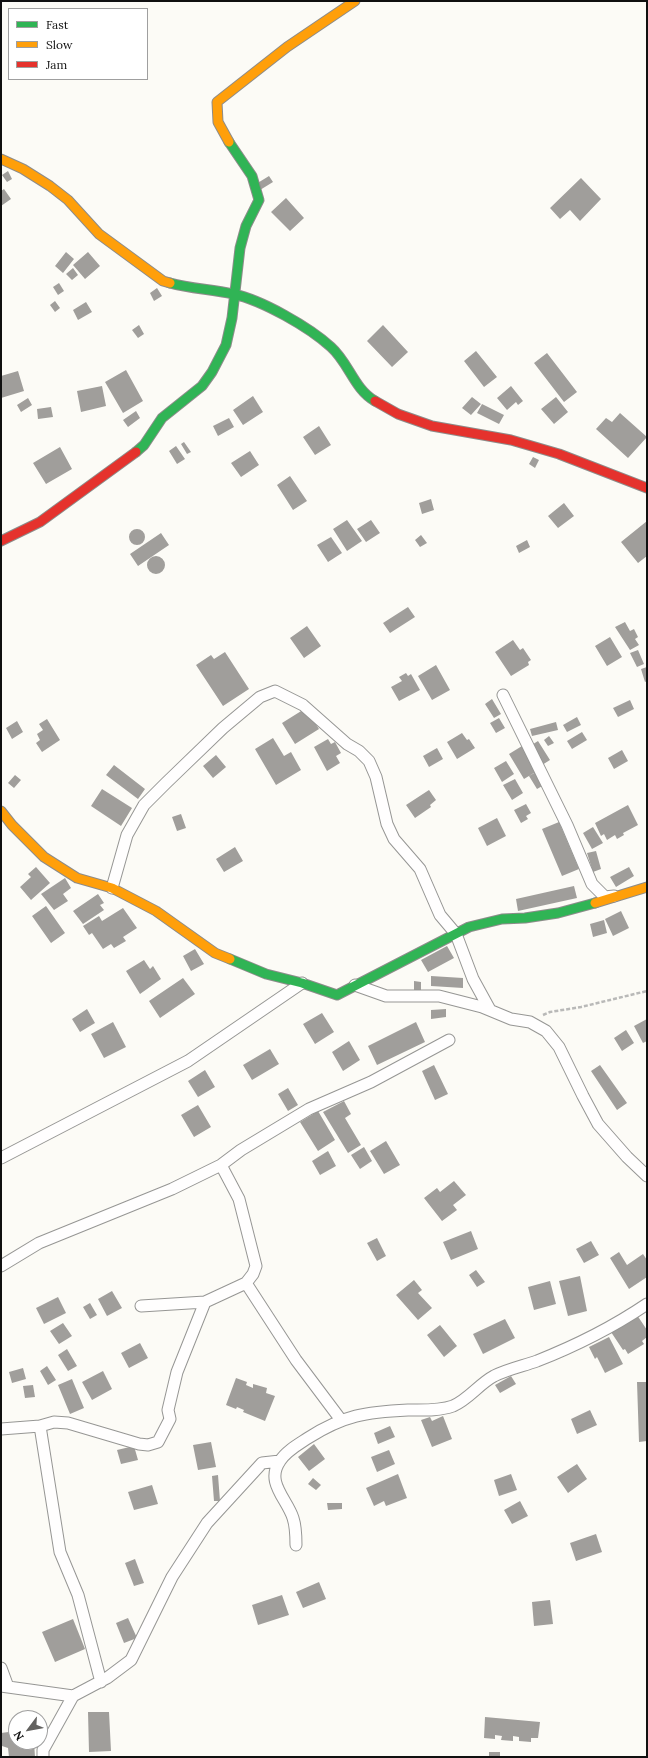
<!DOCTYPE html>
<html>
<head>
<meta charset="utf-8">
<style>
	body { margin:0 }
	#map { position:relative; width:648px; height:1758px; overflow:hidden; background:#fcfbf6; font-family:Lora,serif }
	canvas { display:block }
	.frame { position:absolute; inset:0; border:2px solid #101010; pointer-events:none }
	.legend { position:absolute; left:8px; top:8px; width:140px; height:72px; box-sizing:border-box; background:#fff; border:1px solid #9f9f9f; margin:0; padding:5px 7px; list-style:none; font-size:12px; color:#101010 }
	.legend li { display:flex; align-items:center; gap:8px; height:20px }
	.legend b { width:20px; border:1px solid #9f9f9f }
	.north { position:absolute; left:8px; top:1710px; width:40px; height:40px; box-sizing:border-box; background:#fff; border:1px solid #9f9f9f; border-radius:50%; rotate:238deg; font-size:11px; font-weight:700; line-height:16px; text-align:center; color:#101010 }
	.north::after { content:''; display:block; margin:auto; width:14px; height:18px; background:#636260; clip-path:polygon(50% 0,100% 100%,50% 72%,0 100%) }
</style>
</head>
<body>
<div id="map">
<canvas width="648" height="1758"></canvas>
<div class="frame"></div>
<ul class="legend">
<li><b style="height:5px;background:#30b455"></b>Fast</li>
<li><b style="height:5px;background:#ff9f0a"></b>Slow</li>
<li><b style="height:5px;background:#e5322d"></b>Jam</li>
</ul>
<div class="north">N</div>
</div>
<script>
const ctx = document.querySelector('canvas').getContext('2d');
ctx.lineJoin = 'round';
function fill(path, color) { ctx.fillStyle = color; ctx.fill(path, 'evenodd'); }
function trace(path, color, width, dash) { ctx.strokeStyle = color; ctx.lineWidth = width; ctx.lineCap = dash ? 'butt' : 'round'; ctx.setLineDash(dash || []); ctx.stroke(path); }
const building = new Path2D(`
	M8,171L12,179L7,182L2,175Z
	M269,176L273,182L260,190L256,184Z
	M581,178L601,199L580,221L570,210L560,219L550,208Z
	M4,189L11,199L1,206V191Z
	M286,198L304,218L290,231L271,212Z
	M66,252L74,259L63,273L55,266Z
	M88,252L100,266L85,279L73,265Z
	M73,268L78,275L72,280L66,274Z
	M59,283L64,291L58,295L53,287Z
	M157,288L162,296L154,301L150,293Z
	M55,301L60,308L55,312L50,305Z
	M86,302L92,312L78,320L73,310Z
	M139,325L144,334L138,338L132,330Z
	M383,325L408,352L392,367L367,341Z
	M476,351L497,377L484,387L464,361Z
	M547,353L577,392L564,402L534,363Z
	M126,370L143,401L123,413L105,382Z
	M18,371L24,391L1,398V376Z
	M102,386L106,406L81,412L77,391Z
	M511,386L523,401L518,405L516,402L507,410L497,398Z
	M253,396L263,412L243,425L233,410Z
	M472,397L481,404L471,415L462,408Z
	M556,397L568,412L554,424L541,409Z
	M28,398L32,405L21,412L17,405Z
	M482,404L504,415L499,424L477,413Z
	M51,407L53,417L38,419L37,409Z
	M136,411L140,418L128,427L123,420Z
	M620,413L647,437L628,458L596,429L606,418L612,422Z
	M229,418L234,427L218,436L213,426Z
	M319,426L331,445L315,455L303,437Z
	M184,442L191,452L187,454L181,444Z
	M176,446L185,459L177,464L169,451Z
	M60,447L72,469L46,484L33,463Z
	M250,451L259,465L241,477L231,463Z
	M533,457L539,460L535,468L529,464Z
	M290,476L307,501L293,510L277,485Z
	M431,499L434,510L422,514L419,503Z
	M564,503L574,516L558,528L548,516Z
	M347,520L362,541L347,551L333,529Z
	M371,520L380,533L366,542L357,529Z
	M647,521V556L638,563L621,542Z
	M129 537a8 8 0 1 1 16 0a8 8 0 1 1-16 0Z
	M161,533L169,545L138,566L130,554Z
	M421,535L427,543L420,547L415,540Z
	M331,537L342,553L328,562L317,545Z
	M527,540L530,547L519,553L516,546Z
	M147 565a9 9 0 1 1 18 0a9 9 0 1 1-18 0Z
	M408,607L415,617L390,633L383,623Z
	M625,622L630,631L634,629L638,637L635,639L639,645L630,650L615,627Z
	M307,626L321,646L304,658L290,638Z
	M610,637L622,657L607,666L595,646Z
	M513,640L520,650L523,648L531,660L528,662L529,665L511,676L495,652Z
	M638,650L644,664L637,667L630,653Z
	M225,652L249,689L223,706L196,665L211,655L214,659Z
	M436,665L450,690L432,700L418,676Z
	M647,667V681L645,682L641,669Z
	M406,673L408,676L411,674L420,690L399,701L391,687L402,681L399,677Z
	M492,699L501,714L494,718L485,704Z
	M630,700L634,709L618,717L613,708Z
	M306,708L319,729L295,744L282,723Z
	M577,717L581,725L567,732L563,725Z
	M499,718L505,728L496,733L490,723Z
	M47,719L60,740L42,752L36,743L40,740L37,734L43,730L39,724Z
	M17,721L23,732L12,739L6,728Z
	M556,722L558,730L532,736L530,729Z
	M582,732L587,740L572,749L567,741Z
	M462,733L467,740L469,739L475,748L457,759L447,742Z
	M549,736L554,743L548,746L544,740Z
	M273,738L284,756L291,752L301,770L276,785L255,749Z
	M328,739L331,744L335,742L341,753L336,756L340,763L327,771L314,747Z
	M538,741L550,760L542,765L530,746Z
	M522,746L537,771L524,779L509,754Z
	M437,748L443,759L429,767L423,756Z
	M622,750L628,761L614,769L608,758Z
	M216,755L226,767L213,778L203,766Z
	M506,761L514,774L502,782L494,768Z
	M114,765L145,789L138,799L106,775Z
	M536,772L544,785L537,789L529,776Z
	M15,775L21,780L14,788L8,783Z
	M515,779L523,793L512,800L503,785Z
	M102,789L132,808L121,826L91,806Z
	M429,790L436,800L430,805L431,807L415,818L406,805Z
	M526,804L531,813L526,816L528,819L521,823L514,810Z
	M628,805L638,825L623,833L624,835L617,839L615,835L607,840L604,834L601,836L595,823Z
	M181,814L186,828L177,831L172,817Z
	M497,818L506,836L487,846L478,828Z
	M559,822L579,869L562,876L542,829Z
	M593,827L603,843L592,849L583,833Z
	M235,847L243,861L224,872L216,859Z
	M596,851L601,869L593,872L587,853Z
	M36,867L50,883L31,900L20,887L31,877L28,874Z
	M629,867L634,876L616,887L610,877Z
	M65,878L71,888L63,894L68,901L54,910L41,894Z
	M574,886L577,898L518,911L516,899Z
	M98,894L104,903L100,905L104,910L83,924L73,911Z
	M46,906L65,933L51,943L32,916Z
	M123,908L137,928L123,937L126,941L114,948L111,944L103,949L92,933L89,935L83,926L99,916L102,921Z
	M621,911L629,928L613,936L605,919Z
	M604,920L607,933L593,937L590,924Z
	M447,946L454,958L428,972L421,960Z
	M195,949L204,964L191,971L183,956Z
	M144,960L150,969L153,966L161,979L140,994L126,971Z
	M431,976L463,978V988L431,986Z
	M183,978L195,994L160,1018L149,1001Z
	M414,981L421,982V992L414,991Z
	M87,1009L95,1023L80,1032L72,1019Z
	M446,1009V1017L431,1019V1010Z
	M322,1013L334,1032L315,1044L303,1024Z
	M647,1019V1041L643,1043L634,1026Z
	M113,1022L126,1047L104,1058L91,1034Z
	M416,1022L425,1042L377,1065L368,1046Z
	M626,1030L634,1043L622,1051L614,1038Z
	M349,1041L360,1060L343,1071L332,1052Z
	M270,1049L279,1064L252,1080L243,1065Z
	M434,1065L448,1094L435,1100L422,1071Z
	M600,1065L627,1103L617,1110L591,1071Z
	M205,1070L215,1087L198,1097L188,1081Z
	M288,1088L298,1105L288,1111L278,1094Z
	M344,1101L351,1114L345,1118L361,1145L348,1153L323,1112Z
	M198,1105L211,1127L194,1137L181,1115Z
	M318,1111L335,1140L318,1151L300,1122Z
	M386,1141L400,1165L384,1174L370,1151Z
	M364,1147L372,1161L360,1169L351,1155Z
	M328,1151L336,1166L320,1175L312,1161Z
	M454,1181L466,1195L453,1205L457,1210L442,1221L424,1198L437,1188L440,1192Z
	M471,1231L478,1249L451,1260L443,1242Z
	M377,1238L386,1256L377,1261L367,1243Z
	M591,1241L599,1255L584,1263L576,1249Z
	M619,1252L627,1265L643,1254L647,1260V1277L629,1289L610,1258Z
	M476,1270L485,1282L477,1287L469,1275Z
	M580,1276L587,1311L568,1316L559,1281Z
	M414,1280L422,1290L418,1293L432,1308L418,1320L396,1295Z
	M550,1281L556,1304L534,1310L528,1287Z
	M112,1291L122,1308L107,1316L98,1299Z
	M58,1297L66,1313L44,1324L36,1308Z
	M90,1303L97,1315L90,1319L83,1307Z
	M637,1315L647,1330V1337L642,1341L644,1344L628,1354L625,1349L623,1350L611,1332Z
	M505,1319L515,1338L483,1354L473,1334Z
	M63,1323L72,1336L59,1344L50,1331Z
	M440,1325L457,1346L444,1357L427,1335Z
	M609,1337L623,1364L605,1373L597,1357L595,1359L589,1347Z
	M140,1343L148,1358L129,1368L121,1353Z
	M67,1349L77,1366L68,1371L58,1355Z
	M47,1366L56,1380L48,1385L40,1371Z
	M23,1368L26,1379L12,1383L9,1372Z
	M103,1371L112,1389L92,1400L82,1382Z
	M511,1376L516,1384L500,1393L495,1385Z
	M236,1378L247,1382L246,1385L253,1388V1384L267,1388L266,1393L275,1396L265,1421L243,1412L244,1410L237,1407L236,1409L226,1405Z
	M72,1379L84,1408L70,1414L58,1385Z
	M637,1382H647V1441L639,1442Z
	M33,1385L35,1397L25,1398L23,1386Z
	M590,1410L597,1425L577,1434L571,1419Z
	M443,1416L452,1439L432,1447L421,1420L430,1417L432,1421Z
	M390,1426L395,1437L378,1444L374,1433Z
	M211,1442L216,1467L198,1470L193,1445Z
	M314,1444L325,1459L309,1471L298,1457Z
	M134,1446L138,1460L121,1464L117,1450Z
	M389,1450L395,1464L377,1472L371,1457Z
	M577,1464L587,1479L568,1493L557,1477Z
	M398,1474L407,1498L386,1506L384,1501L374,1506L366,1488Z
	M511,1474L517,1490L499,1496L494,1480Z
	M218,1475L220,1501H214L212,1476Z
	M313,1478L321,1485L316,1490L308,1484Z
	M152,1485L158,1504L134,1510L128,1492Z
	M520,1501L528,1516L512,1524L504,1510Z
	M327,1503H342V1509L328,1510Z
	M596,1534L602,1552L576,1561L570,1543Z
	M135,1559L144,1583L134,1586L125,1563Z
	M319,1582L326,1599L303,1608L296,1592Z
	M282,1595L289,1615L258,1625L252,1605Z
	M550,1600L553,1624L534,1626L532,1602Z
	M128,1618L137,1638L124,1643L116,1623Z
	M73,1619L85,1649L55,1662L42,1632Z
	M88,1712H109L111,1751L89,1752Z
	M485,1717L540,1722L538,1738H531V1742L519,1741V1737L513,1736V1741L501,1740L502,1736L495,1735V1739L484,1738Z
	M16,1731V1742H34L35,1757H9L8,1748L2,1746L1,1733Z
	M489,1752H500V1757H489Z`);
const path = new Path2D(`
	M543,1015L550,1012L581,1007L647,991`);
const street = new Path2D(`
	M503,695L567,825L592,884L605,897L614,896
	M112,888L127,835L144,805L166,783L223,728L260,697L275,691L303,705L347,744L359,751L369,761L376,777L387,824L394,839L420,869L440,915L456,934L473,979L490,1010
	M355,985L386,996H439L482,1007L511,1019L530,1022L546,1031L559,1047L583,1096L598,1124L627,1157L647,1176
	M1,1158L188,1061L302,983
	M1,1266L39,1243L172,1189L221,1165L241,1150L309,1109L371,1082L449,1040
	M246,1283L296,1360L341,1420
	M141,1306L205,1302L246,1283L253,1274L256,1266L239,1199L221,1165
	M40,1426L60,1552L78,1595L101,1682
	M1,1429L40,1426L54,1422L68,1423L139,1444L148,1445L158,1442L170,1419L168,1410L177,1372L205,1302
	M296,1545C296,1536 296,1527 293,1518C287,1499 265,1482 280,1461C286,1451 299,1444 308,1438C344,1415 366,1412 408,1410C422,1410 439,1411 453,1406C469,1399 479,1384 494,1376C508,1369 523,1366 537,1361C575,1346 613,1327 647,1304
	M1,1668L8,1687
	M1,1686L73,1696
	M43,1757V1750L73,1696L107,1678L131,1660L172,1577L207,1523L262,1463L280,1461`);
const fast = new Path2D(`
	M170,283C191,289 212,289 233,294C262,300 309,327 331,347C349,363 354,389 375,401
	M136,452L144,445L162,418L202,386L212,372L226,345L232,318L240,248L246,226L259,200L252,176L229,142
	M230,959L266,974L302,983L337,995L469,927L502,919L525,918L558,913L595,903`);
const slow = new Path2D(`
	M229,142L218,122L217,102L287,47L355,1
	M1,159L23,169L50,186L68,200L99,234L163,281L170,283
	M1,811L12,825L44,857L77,878L112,888L156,911L215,953L230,959
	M595,903L647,887`);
const jam = new Path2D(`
	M375,401L398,414L432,426L511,440L559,454L647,488
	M1,541L40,522L136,452`);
fill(building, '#a09e9b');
trace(street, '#969694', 13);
trace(fast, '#8d8c8a', 11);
trace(slow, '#8d8c8a', 11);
trace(jam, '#8d8c8a', 11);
trace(path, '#b9b9b8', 2.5, [4, 2]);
trace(street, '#fffefe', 11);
trace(fast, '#30b455', 9);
trace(slow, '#ff9f0a', 9);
trace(jam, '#e5322d', 9);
</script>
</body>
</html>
